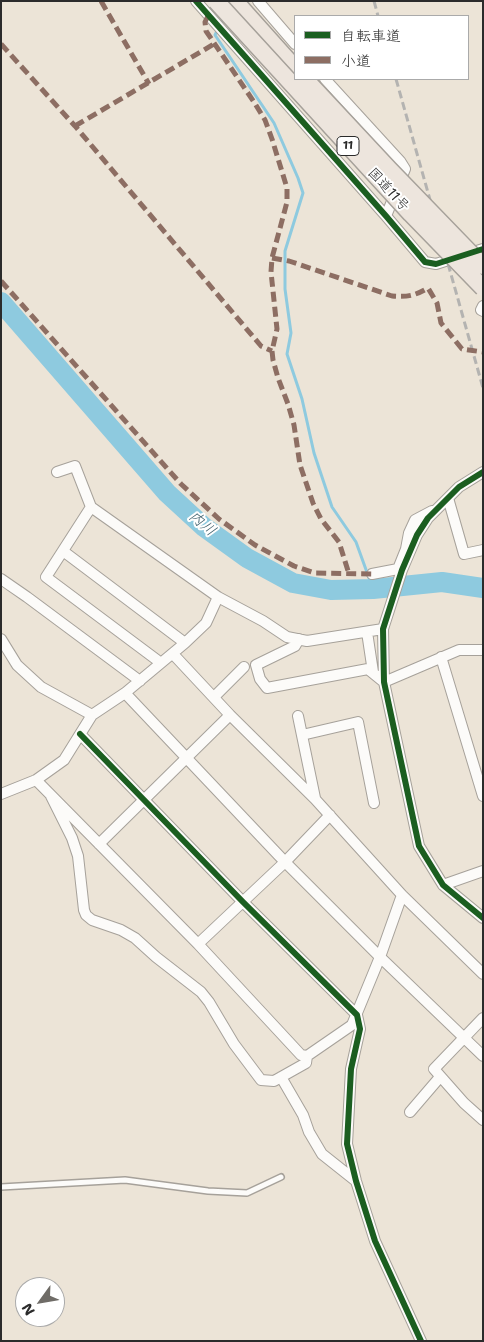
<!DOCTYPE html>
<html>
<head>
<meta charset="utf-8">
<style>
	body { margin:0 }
	#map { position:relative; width:484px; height:1342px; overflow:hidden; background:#ece4d7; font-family:"Shantell Sans","Klee One",sans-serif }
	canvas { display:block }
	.frame { position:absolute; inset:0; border:2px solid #2b2b2b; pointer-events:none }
	.legend { position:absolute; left:294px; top:15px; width:175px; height:65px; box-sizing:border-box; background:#fff; border:1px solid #aaa; margin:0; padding:6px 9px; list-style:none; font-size:15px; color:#2b2b2b }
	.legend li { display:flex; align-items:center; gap:10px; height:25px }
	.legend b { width:25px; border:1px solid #aaa }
	.north { position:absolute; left:15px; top:1277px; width:50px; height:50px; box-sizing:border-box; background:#fff; border:1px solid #aaa; border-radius:50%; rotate:238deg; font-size:14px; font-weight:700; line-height:20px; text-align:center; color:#2b2b2b }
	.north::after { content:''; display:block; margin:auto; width:18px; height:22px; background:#6f6c67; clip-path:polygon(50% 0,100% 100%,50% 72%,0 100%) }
</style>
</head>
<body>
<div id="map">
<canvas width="484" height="1342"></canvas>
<div class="frame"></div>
<ul class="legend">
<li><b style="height:6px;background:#1b5e20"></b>自転車道</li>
<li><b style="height:6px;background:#8d6e63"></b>小道</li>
</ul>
<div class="north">N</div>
</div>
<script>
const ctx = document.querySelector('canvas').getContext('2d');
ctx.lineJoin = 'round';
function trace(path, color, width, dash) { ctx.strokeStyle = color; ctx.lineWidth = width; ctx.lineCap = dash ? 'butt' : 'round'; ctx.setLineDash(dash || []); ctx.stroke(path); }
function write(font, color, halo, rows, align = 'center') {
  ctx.font = font + ' "Shantell Sans","Klee One",sans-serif'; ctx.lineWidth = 4; ctx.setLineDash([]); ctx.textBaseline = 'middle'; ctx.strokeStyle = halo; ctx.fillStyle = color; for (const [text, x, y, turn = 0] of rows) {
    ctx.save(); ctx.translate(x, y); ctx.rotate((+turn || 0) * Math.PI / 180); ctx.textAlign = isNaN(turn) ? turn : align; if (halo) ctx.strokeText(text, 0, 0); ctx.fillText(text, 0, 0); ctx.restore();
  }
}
const stream = new Path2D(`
	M224,17L215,35L274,123L298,178L303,193L285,251V289L291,333L287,354L302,399L314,453L332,507L356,542L373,589`);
const river = new Path2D(`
	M1,302L167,493L204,527L247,558L293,583L331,590L373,589L442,582L483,588`);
const service = new Path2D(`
	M1,1187L125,1180L208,1191L247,1193L281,1177`);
const minor = new Path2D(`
	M196,1L386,216L425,262L436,264L483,249
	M258,1L295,44
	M325,79L400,161L405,169L386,216
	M483,306L481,310L483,311
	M57,472L75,466L91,507L218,597L263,621L287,637L307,641L383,629
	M483,472L459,487L428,518L417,535L402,570L383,629L384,682L419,846L443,885L483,918
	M448,498L464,554L483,550
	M91,507L46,577L161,663
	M63,551L185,643
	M372,574L398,569L406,549L409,533L415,520L432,511
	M1,579L27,597L140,681
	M367,632L373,672
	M1,639L17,665L41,687L92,715
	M299,639L295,646L256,665L260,679L267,688L368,669L384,682L459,650H483
	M173,654L230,715L315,799L402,895L483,974
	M441,657L483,796
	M125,693L285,862L380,957L483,1056
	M214,697L244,667
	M298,716L315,798
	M80,734L243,902L357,1015L360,1029L351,1069L347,1144L356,1181L375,1241L421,1341
	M302,735L358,722L374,803
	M36,780L198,944L301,1055L307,1056
	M1,794L36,780L64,760L92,715L125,693L185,643L206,623L218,597
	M51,796L72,838L78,856L84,910L86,915L92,920L121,930L135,938L156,957L201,992L209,1002L234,1044L261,1080L274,1081L306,1063L307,1056L352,1025L380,957L402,895
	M99,844L230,715
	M443,885L483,871
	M198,944L285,862L330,815
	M483,1018L434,1069L464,1103L483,1120
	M281,1077L303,1115L309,1132L322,1154L356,1181
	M410,1112L440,1077`);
const trunk = new Path2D(`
	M235,1L295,68`);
const rail = new Path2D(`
	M374,1L378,16
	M396,79L483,388`);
const trunkBridge = new Path2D(`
	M216,1L411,214L483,288
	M305,79L389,169L483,266`);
const quiet = new Path2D(`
	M101,1L149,84
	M208,16L205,22L206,31L254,102L265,120L272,139L287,188V202L272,258L271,272L277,329L272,351L273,360L278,378L288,404L294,425L300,465L313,503L321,519L339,542L349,574
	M1,44L75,126L261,346L272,351
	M75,126L214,44
	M272,258L289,261L392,296C408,297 414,296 428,288L437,303L441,323L462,349L483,352
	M1,281L181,484L219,519L255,545L294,566L315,573L372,574`);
const cycleway = new Path2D(`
	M196,1L386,216L425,262L436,264L483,249
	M483,472L459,487L428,518L417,535L402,570L383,629L384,682L419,846L443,885L483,918
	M80,734L243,902L357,1015L360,1029L351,1069L347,1144L356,1181L375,1241L421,1341`);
const shields = [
	[348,146,22]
];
const shieldNames = [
	["11",348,146]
];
const streetNames = [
	["国道11号",388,190,47]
];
const waterNames = [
	["内川",202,524,40]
];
trace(stream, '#8ecadf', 3);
trace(river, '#8ecadf', 20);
trace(service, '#a6a19a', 8);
trace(minor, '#a6a19a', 12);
trace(trunk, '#a6a19a', 19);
trace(service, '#fcfbf9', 5);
trace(minor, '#fcfbf9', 10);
trace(trunk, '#ede5dd', 16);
trace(rail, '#b4b3b1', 3, [8, 4]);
trace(trunkBridge, '#a6a19a', 19, []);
trace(trunkBridge, '#ede5dd', 16);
trace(quiet, '#8d6e63', 5, [10, 5]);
trace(cycleway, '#1b5e20', 6);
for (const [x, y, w] of shields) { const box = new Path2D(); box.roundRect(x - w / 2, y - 9.5, w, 19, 4); ctx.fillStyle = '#fff'; ctx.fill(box); trace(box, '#2b2b2b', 1); }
write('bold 12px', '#2b2b2b', null, shieldNames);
write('14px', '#2b2b2b', '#fff', streetNames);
write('italic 15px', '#3f5f6b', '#fff', waterNames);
</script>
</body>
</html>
